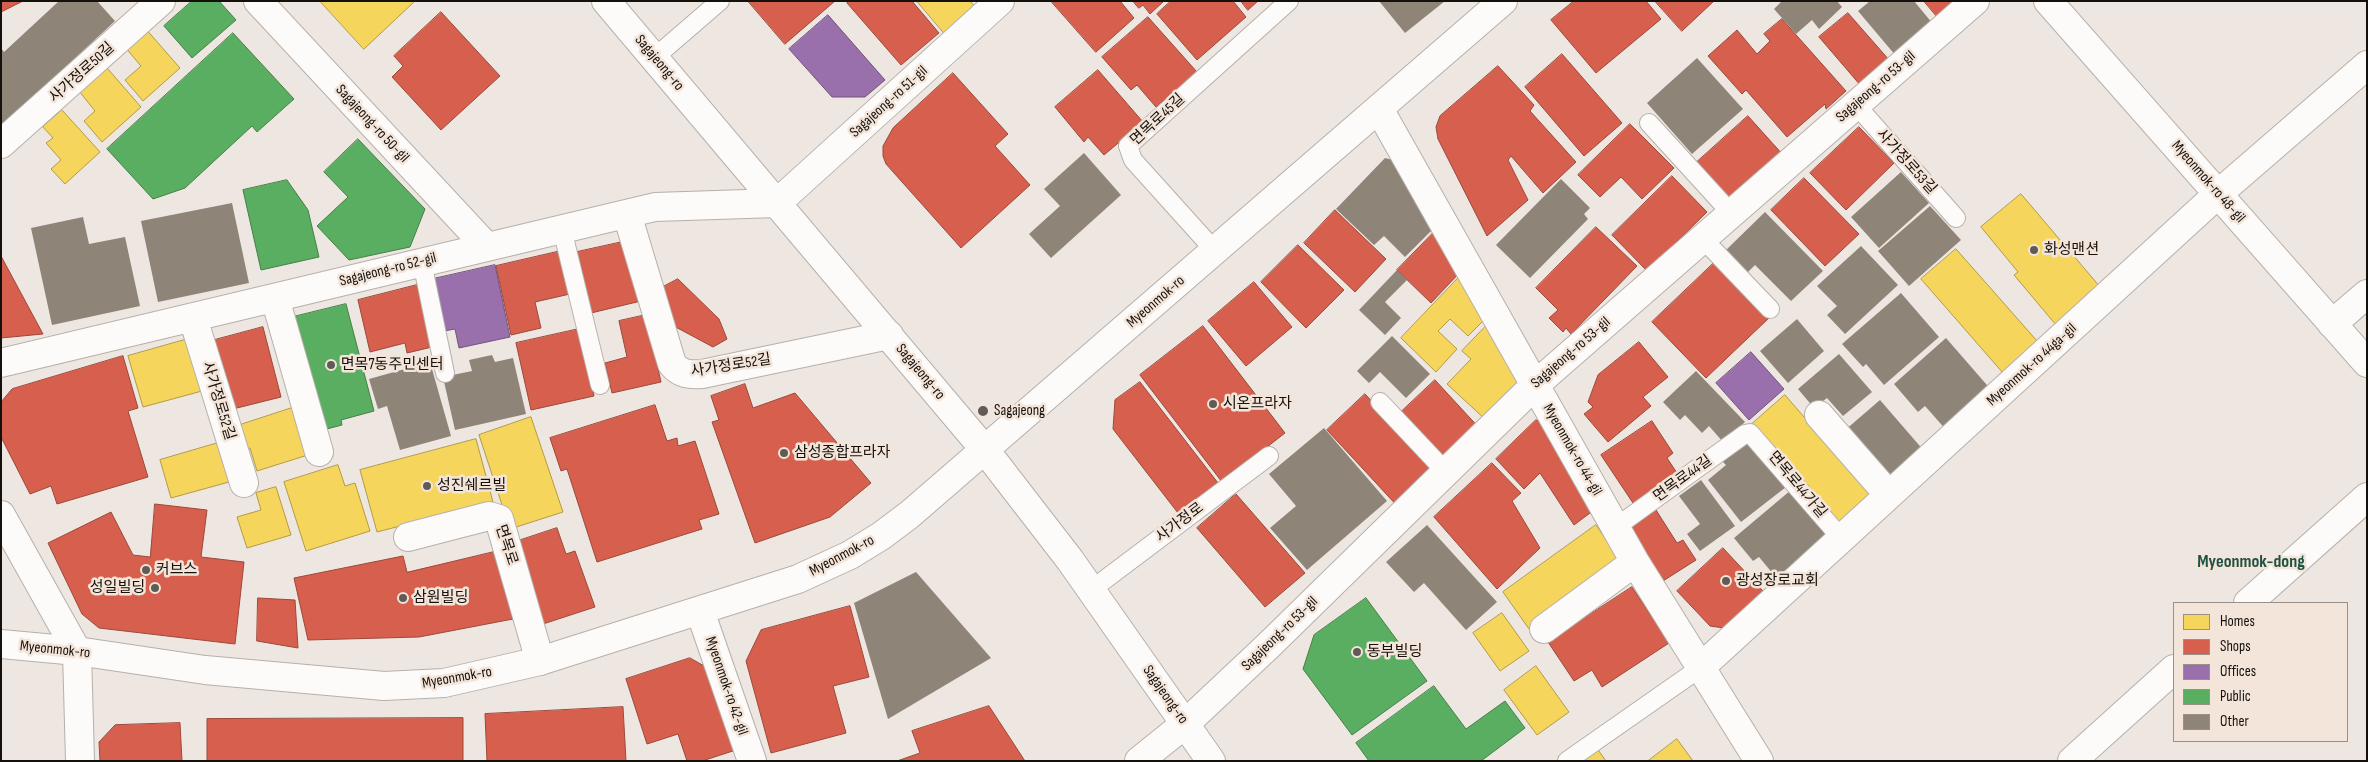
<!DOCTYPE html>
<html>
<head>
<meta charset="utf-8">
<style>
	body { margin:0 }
	#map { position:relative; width:2368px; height:762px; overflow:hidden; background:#eee6e0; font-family:"Sofia Sans Condensed",sans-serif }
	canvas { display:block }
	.frame { position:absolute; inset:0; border:2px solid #14100c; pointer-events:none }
	.legend { position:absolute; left:2173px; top:602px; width:175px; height:140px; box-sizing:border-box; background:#f4e5da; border:1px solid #9a9088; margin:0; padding:6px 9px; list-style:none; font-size:15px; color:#14100c }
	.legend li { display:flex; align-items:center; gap:10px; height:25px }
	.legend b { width:25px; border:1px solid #9a9088 }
</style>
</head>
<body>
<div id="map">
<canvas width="2368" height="762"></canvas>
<div class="frame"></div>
<ul class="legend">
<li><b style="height:14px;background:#f6d55c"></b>Homes</li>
<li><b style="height:14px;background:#d6604d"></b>Shops</li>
<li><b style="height:14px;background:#9970ab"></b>Offices</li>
<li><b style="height:14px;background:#5aae61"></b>Public</li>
<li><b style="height:14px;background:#8e8578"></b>Other</li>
</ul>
</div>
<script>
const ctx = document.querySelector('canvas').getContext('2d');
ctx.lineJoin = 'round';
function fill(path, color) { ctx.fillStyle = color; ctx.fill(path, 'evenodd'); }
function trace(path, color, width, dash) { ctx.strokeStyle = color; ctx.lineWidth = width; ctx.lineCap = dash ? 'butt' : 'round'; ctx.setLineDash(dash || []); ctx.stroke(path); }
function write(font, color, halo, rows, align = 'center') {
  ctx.font = font + ' "Sofia Sans Condensed","Noto Sans KR",sans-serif'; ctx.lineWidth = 5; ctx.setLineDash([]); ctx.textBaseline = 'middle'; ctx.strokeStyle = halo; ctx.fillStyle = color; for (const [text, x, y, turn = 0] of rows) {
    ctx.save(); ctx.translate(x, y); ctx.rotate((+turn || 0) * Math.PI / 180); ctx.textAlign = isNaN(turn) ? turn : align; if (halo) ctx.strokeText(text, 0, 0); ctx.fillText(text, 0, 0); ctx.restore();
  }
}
const homes = new Path2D(`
	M320,1H415L364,49Z
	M917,1H970L976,8L945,34Z
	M145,28L180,68L143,101L125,80L141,66L124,46Z
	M101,61L141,107L102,142L84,121L95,111L79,91Z
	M62,110L100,152L65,184L51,169L61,160L46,143L53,138L43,127Z
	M2021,194L2101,288L2056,325L2014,275L2018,272L1981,227Z
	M1956,249L2038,342L2003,373L1921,279Z
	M1465,271L1489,315L1468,336L1450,319L1438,331L1457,349L1436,372L1401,338Z
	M1490,322L1519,367V387L1487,421L1447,384L1471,359L1462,351Z
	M188,339L202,391L143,407L128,356Z
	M1785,395L1874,498L1841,526L1752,424Z
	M295,407L311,454L257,471L250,448L244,450L237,426Z
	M531,417L563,512L510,529L479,435Z
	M476,439L493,502L377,532L360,470Z
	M218,443L229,482L171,498L160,460Z
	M338,465L345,486L355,483L370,531L306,551L284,482Z
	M276,487L291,535L247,548L237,517L261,510L256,493Z
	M1596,525L1622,562L1529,629L1503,592Z
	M1502,613L1529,651L1500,671L1473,633Z
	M1536,666L1569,712L1537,735L1504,690Z
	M1677,739L1693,761H1648Z
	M1596,747L1606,761H1578Z`);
const shops = new Path2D(`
	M1,1H23L1,12Z
	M748,1H835L785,44Z
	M850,1H912L939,33L901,65L847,3Z
	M1051,1H1120L1134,18L1096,52Z
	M1133,1H1164L1150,14L1143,5L1139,8Z
	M1171,1H1233L1246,17L1197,60L1157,14Z
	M1241,1H1258L1248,10Z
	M1574,1H1646L1661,19L1596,73L1551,20Z
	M1655,1H1714L1682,31Z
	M1924,1H1962L1940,20Z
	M441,12L500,76L441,130L392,77L403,66L394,56Z
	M1848,13L1890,61L1861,86L1819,37Z
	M1148,17L1197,72L1156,107L1137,85L1131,90L1102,57Z
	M1782,19L1846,91L1826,109L1825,104L1787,137L1746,90L1742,94L1708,56L1737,30L1757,54L1770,41L1764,34Z
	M1562,54L1622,123L1584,156L1525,87Z
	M1498,66L1534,105L1530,111L1576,162L1543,193L1511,156L1508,160L1528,200L1487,236L1438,139L1436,127L1440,116Z
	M1098,70L1143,122L1104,155L1088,137L1084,142L1055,107Z
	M953,73L1008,134L995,146L1030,185L961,248L886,164L883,156V146L893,128Z
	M1748,116L1784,156L1732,202L1697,162Z
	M1630,124L1674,168L1642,199L1621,177L1600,197L1578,175Z
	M1859,127L1894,163L1846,210L1810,173Z
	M1672,176L1707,212L1647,271L1612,235Z
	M1804,178L1859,234L1825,266L1771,210Z
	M1335,210L1386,259L1355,292L1304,243Z
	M1440,226L1463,269L1431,303L1397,270Z
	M1596,227L1637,266L1571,334L1566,328L1563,332L1549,318L1558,310L1536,288Z
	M627,241L641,301L591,313L577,252Z
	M1298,245L1344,290L1306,328L1261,282Z
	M561,251L570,294L535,302L541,328L511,335L496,266Z
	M1,256L43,334L1,338Z
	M1716,261L1770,317L1706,378L1652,322Z
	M678,279L719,319L727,339L713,347L670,324L661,288Z
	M1254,282L1292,327L1246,366L1208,321Z
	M417,285L432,347L407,353L405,343L370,352L358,300Z
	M646,315L661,382L612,393L605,363L627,357L619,321Z
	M1203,326L1285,433L1222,482L1140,375Z
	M263,327L281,397L229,410L211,341Z
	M579,329L594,396L531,410L516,343Z
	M1639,342L1668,377L1643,397L1651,406L1608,442L1584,414L1593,407L1588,402L1598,375Z
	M123,356L138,408L128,411L148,477L57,504L51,486L30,494L1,437V402L12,389Z
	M1435,380L1482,431L1447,464L1399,414Z
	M1140,382L1218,483L1178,513L1113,429L1115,400Z
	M745,384L753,408L795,393L871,483L830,517L755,543L712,422L719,420L711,396Z
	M1365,394L1439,473L1400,509L1327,430Z
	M655,405L667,441L677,438L678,446L695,441L719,514L699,520L702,529L597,562L567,469L561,471L550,438Z
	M1536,420L1552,424L1598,507L1574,525L1540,473L1524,489L1496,459Z
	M1652,421L1673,453L1667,458L1679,476L1635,506L1601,455Z
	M1492,463L1521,493L1512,501L1540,548L1497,589L1434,517Z
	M1236,494L1305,573L1265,607L1197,528Z
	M155,504L207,510L201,557L244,562L235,644L99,628L82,614L48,543L111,512L133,555L150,557Z
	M1656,510L1677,543L1683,540L1696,560L1663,581L1629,527Z
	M557,528L566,554L575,551L595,607L543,624L515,542Z
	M1723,548L1763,591L1724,628L1710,626L1677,591Z
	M494,552L513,619L419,637L308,640L294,578L403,556L407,572Z
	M1632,587L1669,643L1602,687L1592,670L1574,681L1548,642Z
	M258,598L295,600L298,648L257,641Z
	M850,606L869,677L833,686L846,733L771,753L746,661L761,630Z
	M690,658L713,671L739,749L702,761H687L678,734L647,744L626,679Z
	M989,706L1025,761H897L920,753L912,731Z
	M623,707L626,761H487L485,714Z
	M463,718V761H207V719Z
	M180,723L182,761H100L99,742L115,725Z`);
const offices = new Path2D(`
	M828,15L885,80L865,97H832L789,49Z
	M495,265L510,337L459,348L455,329L444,331L433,279Z
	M1751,352L1784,389L1749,420L1716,383Z`);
const public = new Path2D(`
	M192,1H219L236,20L192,58L164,26Z
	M233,33L294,99L257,132L252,126L185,188L153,199L107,149Z
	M358,139L425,209L410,247L349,260L317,226L348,197L324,172Z
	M287,180L308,210L319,257L261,270L243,190Z
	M346,304L374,411L341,420L342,425L319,431L289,318Z
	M1366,598L1427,681L1352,735L1303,669L1314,635Z
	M1434,686L1466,729L1505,701L1525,728L1481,761H1369L1356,743Z`);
const building = new Path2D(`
	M59,1H97L115,21L1,127V48L4,52Z
	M1379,1H1445L1405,33Z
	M1782,1H1837L1842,7L1819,29L1812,20L1796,34L1774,9Z
	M1870,1H1914L1933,24L1896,56L1858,11Z
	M1697,58L1743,109L1692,154L1647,103Z
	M1084,153L1121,195L1051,258L1029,234L1060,206L1044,189Z
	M1385,158L1405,163L1438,224L1405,257L1384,236L1374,245L1336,209Z
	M1901,172L1929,203L1879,248L1851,217Z
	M1561,179L1590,208L1584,214L1588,219L1530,278L1496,245Z
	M232,203L249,283L158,302L141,221Z
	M1930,206L1961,240L1909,286L1878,251Z
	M1765,212L1823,271L1791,301L1755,265L1746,274L1724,252Z
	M83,217L89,244L125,237L140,306L52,325L31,228Z
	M1861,246L1898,285L1845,334L1827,315L1837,306L1817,286Z
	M1397,270L1407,280L1385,302L1401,318L1385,335L1359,310Z
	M1901,293L1939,337L1884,385L1866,364L1863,367L1842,344Z
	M1797,319L1824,351L1788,383L1760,351Z
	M1392,336L1430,374L1406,398L1380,372L1369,383L1357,371Z
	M1946,338L1993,392L1948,432L1925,406L1918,412L1894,384Z
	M1839,354L1872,392L1843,416L1827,398L1814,408L1798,389Z
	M492,355L495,362L513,358L526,414L455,430L443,377L472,371L469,360Z
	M430,362L451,436L400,450L387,406L378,409L369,379Z
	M1696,371L1745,422L1723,442L1709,426L1702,433L1685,415L1680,420L1663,402Z
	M1880,400L1925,452L1889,483L1844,431Z
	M1324,428L1387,501L1307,570L1270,528L1296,506L1269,474Z
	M1748,440L1786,487L1741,522L1708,480L1726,465L1722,461Z
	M1701,480L1735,526L1700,551L1687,534L1700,524L1679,496Z
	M1791,490L1831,539L1779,581L1759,557L1753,561L1734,538Z
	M1427,525L1497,602L1466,630L1424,583L1414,592L1386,562Z
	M916,572L991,658L888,719L854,603Z`);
const service = new Path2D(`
	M654,58L720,1
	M1856,105L1956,218
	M1649,123L1731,213
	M562,229L600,385
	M1703,239L1770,309
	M1215,251L1133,160L1128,146L1289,1
	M422,262L445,373
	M1380,402L1446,472
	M1616,527L1745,434L1750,433L1842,539
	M1091,590L1269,456
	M1567,761L1700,668`);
const minor = new Path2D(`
	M258,1L486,246
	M2048,1L2367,363
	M1379,109L1635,562L1759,761
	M1,144L161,1
	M627,214L672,364C680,374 689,375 702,374L889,335
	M275,298L319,452
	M193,318L244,483
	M2332,324L2367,294
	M1,363L655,207L777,203L1000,1
	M1819,415L1889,495
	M1,515L77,651L80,761
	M408,537L489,516L499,519L540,661
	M2248,603L2367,497
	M700,611L752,761
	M1544,629L1635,562
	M1700,668L2218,194L2367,65
	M1139,761L1185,724L1268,646L1535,385L1975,1
	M2072,761L2174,669`);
const tertiary = new Path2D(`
	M1,644L77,651L205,670L384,686L444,683L540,661L798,579L850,555L881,536L909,515L1503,1`);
const secondary = new Path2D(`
	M606,1L985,450L1070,560L1211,761`);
const markers = [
	[2034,250,5,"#605b56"],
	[331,365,5,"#605b56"],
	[1213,404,5,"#605b56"],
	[983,411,6,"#605b56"],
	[784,453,5,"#605b56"],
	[427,486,5,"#605b56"],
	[146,570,5,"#605b56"],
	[1726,581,5,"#605b56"],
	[155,588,5,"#605b56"],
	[403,598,5,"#605b56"],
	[1357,652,5,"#605b56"]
];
const streetNames = [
	["Sagajeong-ro",659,63,50],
	["사가정로50길",82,73,-42],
	["Sagajeong-ro 53-gil",1876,87,-41],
	["Sagajeong-ro 51-gil",889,102,-42],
	["면목로45길",1158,120,-43],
	["Sagajeong-ro 50-gil",372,124,47],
	["사가정로53길",1906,162,48],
	["Myeonmok-ro 48-gil",2208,182,49],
	["Sagajeong-ro 52-gil",388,270,-14],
	["Myeonmok-ro",1156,302,-41],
	["Sagajeong-ro 53-gil",1571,353,-41],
	["Myeonmok-ro 44ga-gil",2032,365,-42],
	["사가정로52길",731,366,-9],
	["Sagajeong-ro",920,372,50],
	["사가정로52길",218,401,73],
	["Myeonmok-ro 44-gil",1572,450,60],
	["면목로44길",1683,479,-36],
	["면목로44가길",1797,485,50],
	["사가정로",1180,523,-37],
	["면목로",506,545,72],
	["Myeonmok-ro",842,556,-28],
	["Sagajeong-ro 53-gil",1280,634,-44],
	["Myeonmok-ro",55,650,6],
	["Myeonmok-ro",457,678,-10],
	["Myeonmok-ro 42-gil",726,686,71],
	["Sagajeong-ro",1165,695,55]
];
const poiNames = [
	["화성맨션",2044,250],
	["면목7동주민센터",341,365],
	["시온프라자",1223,404],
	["Sagajeong",994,411],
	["삼성종합프라자",794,453],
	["성진쉐르빌",437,486],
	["커브스",156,570],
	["광성장로교회",1736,581],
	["성일빌딩",145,588,"right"],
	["삼원빌딩",413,598],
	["동부빌딩",1367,652]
];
const quarterNames = [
	["Myeonmok-dong",2251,562]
];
fill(homes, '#f6d55c');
trace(homes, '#b29a44', 1);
fill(shops, '#d6604d');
trace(shops, '#9c483a', 1);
fill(offices, '#9970ab');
trace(offices, '#71537b', 1);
fill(public, '#5aae61');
trace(public, '#457f48', 1);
fill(building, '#8e8578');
trace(service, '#b6b0ab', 20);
trace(minor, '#b6b0ab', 30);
trace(tertiary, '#b6b0ab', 30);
trace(secondary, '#b6b0ab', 30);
trace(service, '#fcfbfa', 18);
trace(minor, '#fcfbfa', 28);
trace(tertiary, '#fcfbfa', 28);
trace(secondary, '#fcfbfa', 28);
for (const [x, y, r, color] of markers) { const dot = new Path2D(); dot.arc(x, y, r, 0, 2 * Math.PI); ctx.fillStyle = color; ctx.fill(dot); trace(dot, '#f4e5da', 2); }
write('15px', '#14100c', '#f4e5da', streetNames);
write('15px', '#14100c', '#f4e5da', poiNames, 'left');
write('bold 18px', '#1f5244', '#f4e5da', quarterNames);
</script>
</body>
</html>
